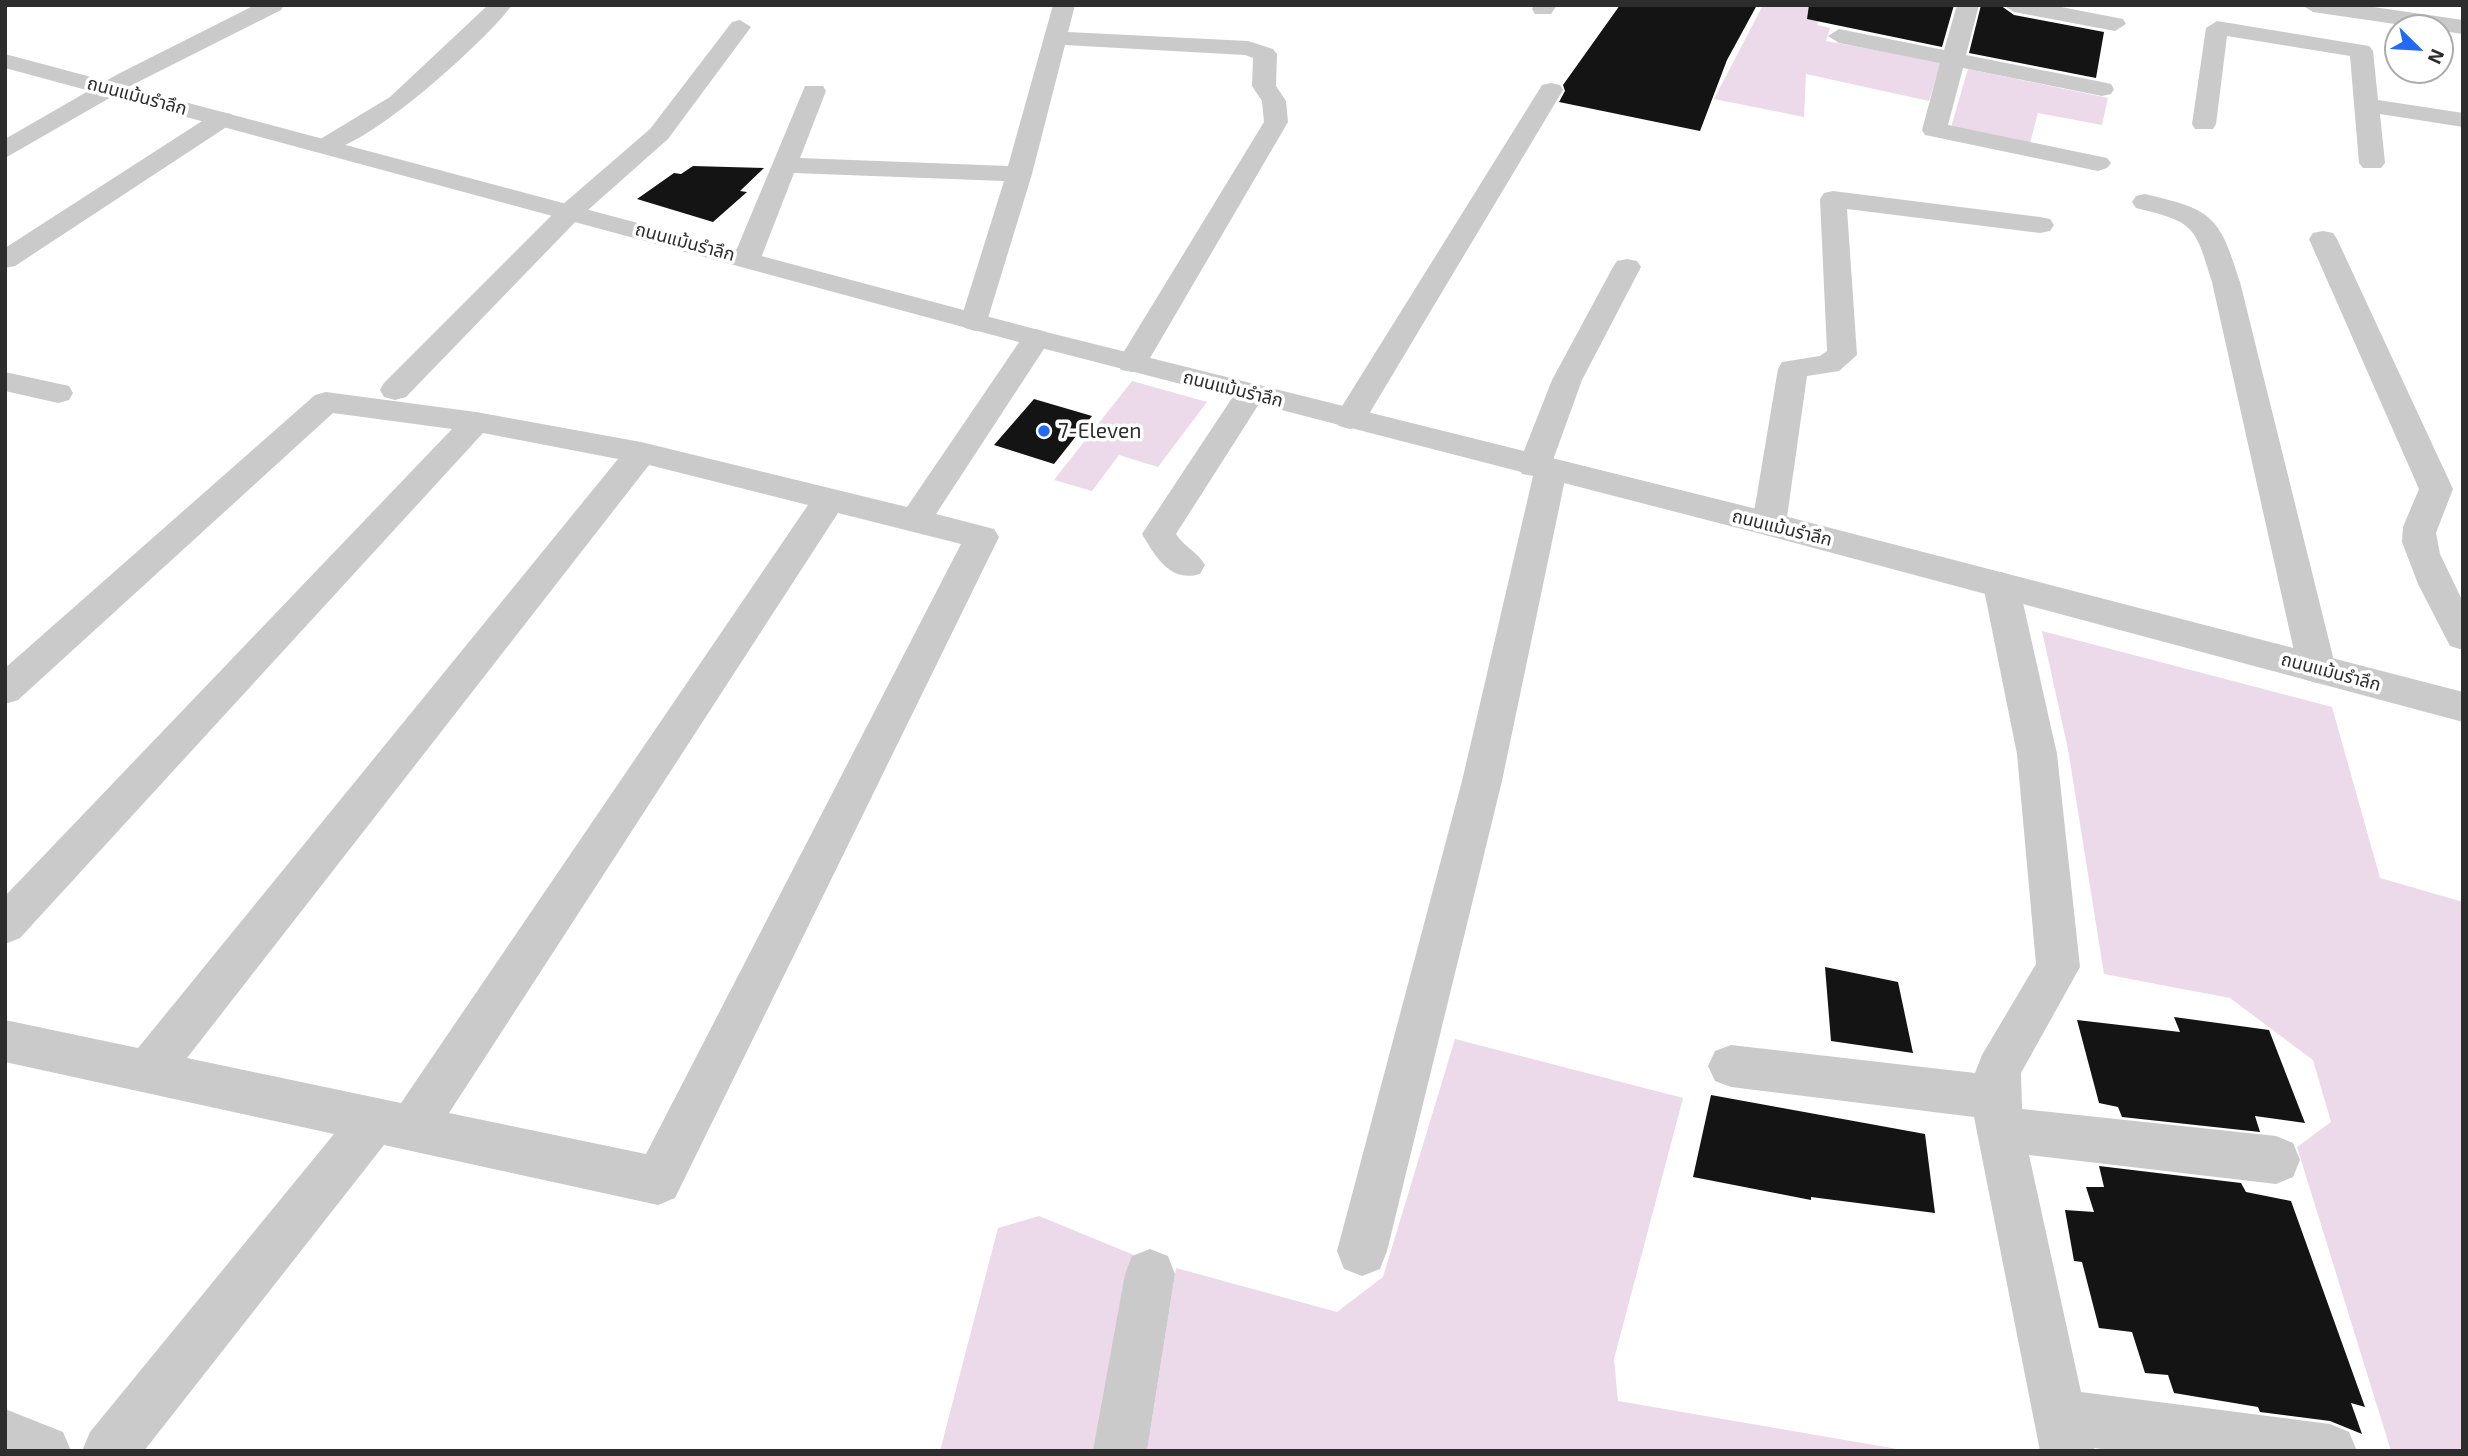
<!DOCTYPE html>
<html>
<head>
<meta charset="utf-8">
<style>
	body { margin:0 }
	#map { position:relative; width:2468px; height:1456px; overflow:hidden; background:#fff; font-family:"Exo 2",sans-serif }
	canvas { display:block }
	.frame { position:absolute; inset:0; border:7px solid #2d2d2d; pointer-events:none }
	.north { position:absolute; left:2384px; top:14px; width:70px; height:70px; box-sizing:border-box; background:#fff; border:2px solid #ababab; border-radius:50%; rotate:114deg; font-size:19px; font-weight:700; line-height:28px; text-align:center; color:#2d2d2d }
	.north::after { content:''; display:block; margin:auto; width:24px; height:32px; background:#226bf1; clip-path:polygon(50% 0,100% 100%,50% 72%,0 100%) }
</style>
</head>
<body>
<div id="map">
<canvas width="2468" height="1456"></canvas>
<div class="frame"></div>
<div class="north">N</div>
</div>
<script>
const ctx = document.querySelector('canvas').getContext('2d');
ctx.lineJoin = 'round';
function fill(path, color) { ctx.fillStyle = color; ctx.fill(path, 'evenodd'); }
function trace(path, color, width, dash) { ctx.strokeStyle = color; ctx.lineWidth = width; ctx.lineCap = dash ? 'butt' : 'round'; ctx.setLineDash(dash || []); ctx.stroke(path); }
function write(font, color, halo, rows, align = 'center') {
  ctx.font = font + ' "Exo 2","Noto Sans Thai",sans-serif'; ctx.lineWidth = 7; ctx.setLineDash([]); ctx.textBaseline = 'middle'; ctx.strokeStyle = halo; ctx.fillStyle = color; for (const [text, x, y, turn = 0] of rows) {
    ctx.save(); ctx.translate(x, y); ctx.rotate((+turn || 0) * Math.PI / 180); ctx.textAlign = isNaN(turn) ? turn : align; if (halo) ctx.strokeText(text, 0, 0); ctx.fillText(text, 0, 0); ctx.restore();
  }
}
const green = new Path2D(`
	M1763,5H1825L1817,25L1830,28L1826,41L1941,62L1929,101L1806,74L1804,117L1714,99Z
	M1968,69L2108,98L2102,125L2038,113L2030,143L1951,127Z
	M1132,381L1207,402L1158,467L1119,455L1092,491L1054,480Z
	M2042,631L2332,707L2380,878L2463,902V1451H2391L2297,1147L2331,1122L2313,1060L2230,998L2104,974L2068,749Z
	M1455,1039L1683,1098L1614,1359L1618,1401L1909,1451H1147L1176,1268L1337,1312L1383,1277Z
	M1039,1216L1134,1255L1101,1451H940L998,1228Z`);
const building = new Path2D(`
	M1620,5H1757L1727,60L1700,131L1559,102L1565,91L1563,85Z
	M1809,5H1954L1942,47L1807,19Z
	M1981,5H2000L2014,15L2104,32L2096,78L1969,53Z
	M693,166L764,168L740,191L747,192L713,222L637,199L674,173L681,174Z
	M1034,399L1092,416L1054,464L994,445Z
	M1825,967L1898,982L1913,1053L1831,1041Z
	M2174,1017L2269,1030L2305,1123L2255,1116L2260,1132L2122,1117L2118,1107L2099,1103L2077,1020L2180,1032Z
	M1711,1095L1925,1134L1935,1213L1811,1197V1200L1693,1177Z
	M2099,1166L2241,1183L2246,1192L2291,1201L2365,1407L2351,1403L2362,1434L2330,1421L2260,1412L2258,1407L2174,1393L2168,1375L2145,1373L2132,1332L2099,1328L2082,1262L2074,1261L2065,1210L2094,1212L2086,1187H2104Z`);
const minor = new Path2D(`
	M255,5H284L281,10L134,84L5,158V139L118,74Z
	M488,5H512C489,38 355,161 317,151L313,146L317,141L390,97Z
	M1053,5H1075L1068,32L1248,41L1273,49L1277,54L1276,86L1286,101L1288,122L1143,370L1132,372L1121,370L1117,363L1264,122L1262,101L1252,86L1253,58L1245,55L1065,45L1032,174L985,328L975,331L965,328L960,322L1004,181L794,173L761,258L757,264H737L733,258L805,86H823L826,91L800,158L1008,166Z
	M1534,5H1557L1551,14H1535L1532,9Z
	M1957,5H1979L1966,55L2102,82L2111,84L2114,89L2111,94L2102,96L1963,68L1948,125L2107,158L2111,163L2107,168L2098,171L1925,135L1922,130L1940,63L1839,43L1828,36L1839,29L1944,50Z
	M2003,5H2051L2123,19L2126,24L2115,31L2014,12Z
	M740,20L751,27L668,139L580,217L406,397L395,400L384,397L380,390L384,383L562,205L650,129L732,22Z
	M2217,21L2369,46L2373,51L2378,100L2463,113V127L2380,114L2385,163L2381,168H2363L2359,163L2350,56L2227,36L2216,124L2213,129H2195L2192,124L2206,28Z
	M1551,83L1560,85L1563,90L1366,419L1361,426L1350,429L1339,426L1334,419L1539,90L1542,85Z
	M222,112L231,114L234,119L231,124L15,266L5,268V248L213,114Z
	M1833,191L2040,217L2050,219L2054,225L2050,231L2040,233L1847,209L1857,355L1839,371L1807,376L1786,524L1781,532L1769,536L1757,532L1752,524L1778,369L1782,362L1820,356L1827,351L1820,199L1824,193Z
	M2145,194C2213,210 2219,215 2240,282L2336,669L2330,679L2317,683L2304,679L2298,669L2212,282C2195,225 2194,222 2136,208L2132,202L2136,196Z
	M2323,231L2333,233L2337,239L2453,489L2436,533L2440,554L2463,602V650L2450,646L2418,584L2402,542L2403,527L2419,489L2309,239L2313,233Z
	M1627,259L1637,261L1641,267L1582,380L1553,460L1563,462L1567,470L1502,781L1387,1251L1380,1269L1362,1276L1344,1269L1337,1251L1462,781L1533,476L1522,474L1518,466L1552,380L1613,267L1617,261Z
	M1036,329L1046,332L1051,338L936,514L994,529L999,537L675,1198L658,1205L384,1145L144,1451H82L90,1432L334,1134L5,1062V1020L138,1048L618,459L483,433L20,938L5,944V896L452,429L333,413L18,700L5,704V668L315,395L326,392L476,412L641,442L907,507L1026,332ZM649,465L808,505L401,1103L187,1058ZM838,513L961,544L646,1154L449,1113Z
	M5,372L69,386L73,393L69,400L58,403L5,391Z
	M1251,383L1262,386L1266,393L1176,534C1184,547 1198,552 1205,565L1200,574C1170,583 1156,557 1142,534L1240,386Z
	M2001,572L2013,576L2019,585L2057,754L2080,967L2021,1073L2022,1109L2276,1136L2293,1143L2300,1160L2293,1177L2276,1184L2029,1155L2081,1392L2330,1424L2349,1432L2357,1451H2118L2094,1448V1451H2040L1974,1117L1731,1087L1715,1081L1708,1066L1715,1051L1731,1045L1975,1073L1982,1055L2036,964L2017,754L1983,585L1989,576Z
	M1150,1249L1168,1256L1175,1274L1147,1451H1093L1125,1274L1132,1256Z
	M5,1409L63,1432L71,1451H5Z`);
const tertiary = new Path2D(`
	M2302,5H2360L2463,20V34L2313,12Z
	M5,54L1046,332L1769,512L2463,692V722L1769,536L1026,344L5,68Z`);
const markers = [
	[1044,431,7,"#226bf1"]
];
const farStreetnames = [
	["ถนนแม้นรำลึก",137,96,15],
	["ถนนแม้นรำลึก",685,242,15],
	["ถนนแม้นรำลึก",1233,389,14],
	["ถนนแม้นรำลึก",1782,528,14],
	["ถนนแม้นรำลึก",2331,672,15]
];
const poiNames = [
	["7-Eleven",1058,431]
];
fill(green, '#ecd9e9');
fill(building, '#141414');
fill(minor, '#cacaca');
fill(tertiary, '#cacaca');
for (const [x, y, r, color] of markers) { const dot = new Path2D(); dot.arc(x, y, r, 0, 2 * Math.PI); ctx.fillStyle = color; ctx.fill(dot); trace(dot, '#fff', 2.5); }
write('18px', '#2d2d2d', '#fff', farStreetnames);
write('21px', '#2d2d2d', '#fff', poiNames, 'left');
</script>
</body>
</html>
